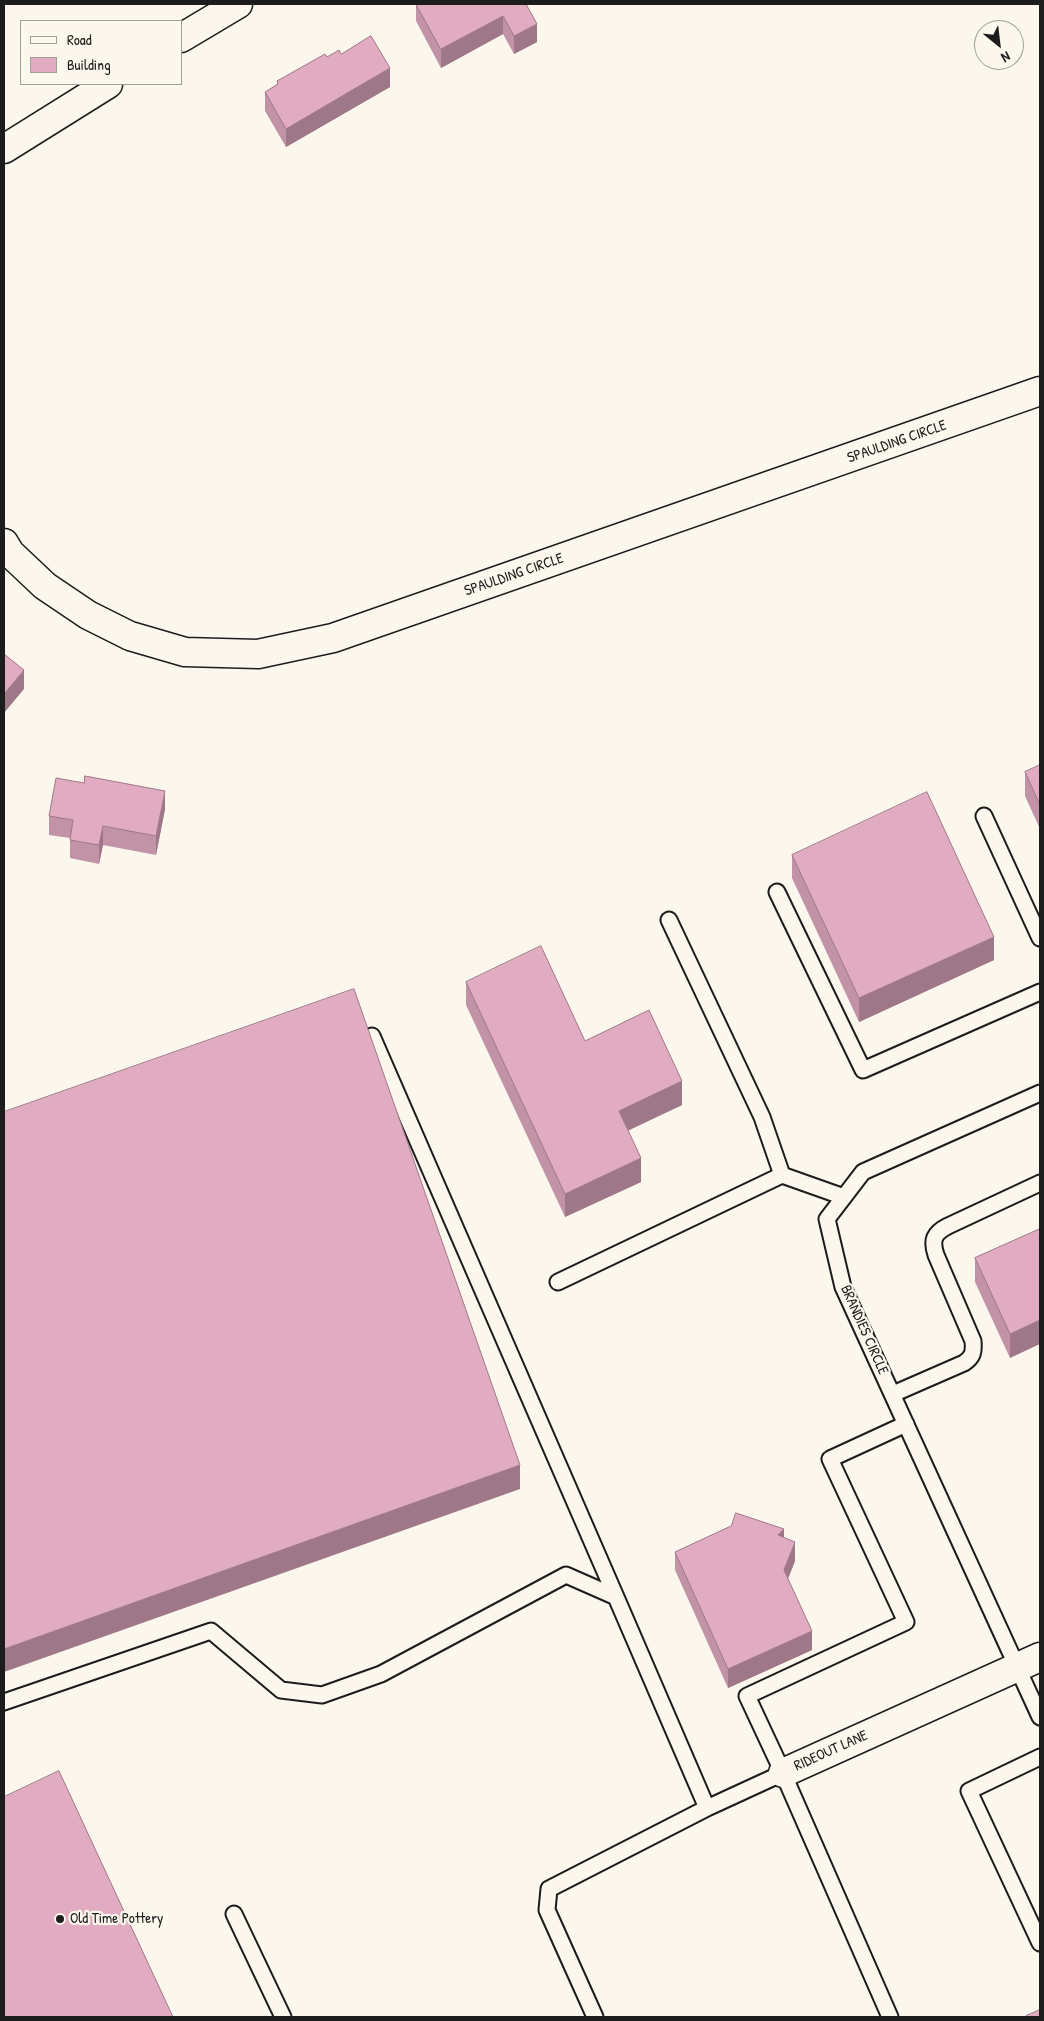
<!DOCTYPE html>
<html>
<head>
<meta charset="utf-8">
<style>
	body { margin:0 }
	#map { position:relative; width:1044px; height:2021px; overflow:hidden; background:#fbf7ec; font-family:"Patrick Hand",sans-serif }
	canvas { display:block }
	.frame { position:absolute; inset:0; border:5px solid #1c1c1c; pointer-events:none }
	.legend { position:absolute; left:20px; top:20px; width:162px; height:65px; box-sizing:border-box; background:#fbf7ec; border:1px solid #a29f99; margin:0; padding:6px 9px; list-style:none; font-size:15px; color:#1c1c1c }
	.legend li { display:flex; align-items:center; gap:10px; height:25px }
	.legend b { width:25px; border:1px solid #a29f99 }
	.north { position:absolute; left:974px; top:20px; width:50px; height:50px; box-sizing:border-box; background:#fbf7ec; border:1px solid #a29f99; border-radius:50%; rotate:151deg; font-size:14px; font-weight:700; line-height:20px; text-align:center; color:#1c1c1c }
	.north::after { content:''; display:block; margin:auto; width:18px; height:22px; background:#1c1c1c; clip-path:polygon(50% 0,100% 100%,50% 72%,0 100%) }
</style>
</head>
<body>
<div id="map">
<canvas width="1044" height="2021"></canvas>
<div class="frame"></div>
<ul class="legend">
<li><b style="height:6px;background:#fbf7ec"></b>Road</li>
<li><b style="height:14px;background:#e1abc2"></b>Building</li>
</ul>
<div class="north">N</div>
</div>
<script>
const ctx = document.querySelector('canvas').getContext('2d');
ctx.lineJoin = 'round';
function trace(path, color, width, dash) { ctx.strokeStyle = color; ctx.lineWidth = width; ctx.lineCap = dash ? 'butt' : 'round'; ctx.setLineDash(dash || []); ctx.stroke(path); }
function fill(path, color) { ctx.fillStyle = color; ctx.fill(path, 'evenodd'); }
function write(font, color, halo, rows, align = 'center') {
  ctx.font = font + ' "Patrick Hand",sans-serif'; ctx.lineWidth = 4.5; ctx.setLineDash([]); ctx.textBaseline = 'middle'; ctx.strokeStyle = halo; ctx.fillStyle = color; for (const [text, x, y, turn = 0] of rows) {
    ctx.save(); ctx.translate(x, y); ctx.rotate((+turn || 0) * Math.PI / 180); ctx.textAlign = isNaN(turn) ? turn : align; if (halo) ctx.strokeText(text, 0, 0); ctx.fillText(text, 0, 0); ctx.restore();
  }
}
const service = new Path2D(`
	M984,816L1040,938
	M777,892L863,1070L1040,992
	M669,920L762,1117L782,1175L844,1197
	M372,1036L616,1597
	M1040,1093L863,1172L827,1219L843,1287L1040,1717
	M558,1282L782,1175
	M893,1394L964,1363C973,1357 974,1352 973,1341L936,1255C931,1240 934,1233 948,1226L1040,1183
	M4,1702L211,1631L281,1690L322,1695L381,1674L566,1575L616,1597L707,1808L783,1773
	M1040,1757L969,1791L1040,1943
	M234,1914L283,2017
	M595,2017L547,1910L549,1889L707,1808
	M890,2017L783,1773L747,1696L906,1622L830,1459L906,1424`);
const minor = new Path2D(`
	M181,38L238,4
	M4,149L108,84
	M4,543L10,553L45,586L88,615L130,636L185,652L258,654L333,638L1040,391
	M783,1773L1040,1657`);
const wall = new Path2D(`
	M416,4H526L537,42L514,54L503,34L441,68L416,21Z
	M341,54L390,87L286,147L265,111V92L277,85V81Z
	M1040,765V829L1025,796V772Z
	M165,809L156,855L103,845L99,864L70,858V838L49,835V816Z
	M792,855L994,960L859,1022L792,878Z
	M466,982L585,1041L682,1105L628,1130L641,1182L565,1217L466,1005Z
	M1040,1229L1010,1358L975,1282V1258Z
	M784,1537L795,1561L788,1579L812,1650L728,1688L675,1570V1552Z`);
const shadedWall = new Path2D(`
	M503,16V34L441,68V49Z
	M537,24V42L514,54V36Z
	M390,68V87L286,147V129Z
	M24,670V689L4,713V694Z
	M165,791V809L156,855V836Z
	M103,826V845L99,864V845Z
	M994,937V960L859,1022V998Z
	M682,1081V1105L619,1135V1111Z
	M641,1158V1182L565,1217V1194Z
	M1040,1320V1344L1010,1358V1334Z
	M520,1465V1489L4,1672V1649Z
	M784,1529V1548L778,1535Z
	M795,1542V1561L784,1588V1570Z
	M812,1631V1650L728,1688V1669Z`);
const building = new Path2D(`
	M416,4H526L537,24L514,36L503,16L441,49Z
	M371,36L390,68L286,129L265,92L278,84L277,81L325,54L327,57L339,50L341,54Z
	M4,654L24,670L4,694Z
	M1040,765V805L1025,772Z
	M85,776L165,791L156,836L103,826L99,845L70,840L73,820L49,816L56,778L84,783Z
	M927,792L994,937L859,998L792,855Z
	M541,946L585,1041L649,1010L682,1081L619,1111L641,1158L565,1194L466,982Z
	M354,989L520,1465L4,1649V1112Z
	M1040,1229V1320L1010,1334L975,1258Z
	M736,1513L784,1529L778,1535L795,1542L784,1570L812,1631L728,1669L675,1552L731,1526Z
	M59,1771L173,2017H4V1797Z
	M1040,2010V2017H1026V2016Z`);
const markers = [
	[60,1919,5,"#1c1c1c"]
];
const streetNames = [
	["SPAULDING CIRCLE",897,442,-19],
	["SPAULDING CIRCLE",514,575,-19],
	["BRANDIES CIRCLE",864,1330,66],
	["RIDEOUT LANE",831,1751,-24]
];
const poiNames = [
	["Old Time Pottery",70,1919]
];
trace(service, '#1c1c1c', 19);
trace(minor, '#1c1c1c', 31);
trace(service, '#fbf7ec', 15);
trace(minor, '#fbf7ec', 28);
fill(wall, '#c293a7');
fill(shadedWall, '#9e7888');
fill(building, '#e1abc2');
trace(building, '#9e7888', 1);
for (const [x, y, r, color] of markers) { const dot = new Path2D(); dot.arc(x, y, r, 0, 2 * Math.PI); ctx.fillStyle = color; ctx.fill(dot); trace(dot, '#fbf7ec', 2); }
write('15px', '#1c1c1c', '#fbf7ec', streetNames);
write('15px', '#1c1c1c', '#fbf7ec', poiNames, 'left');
</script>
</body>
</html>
